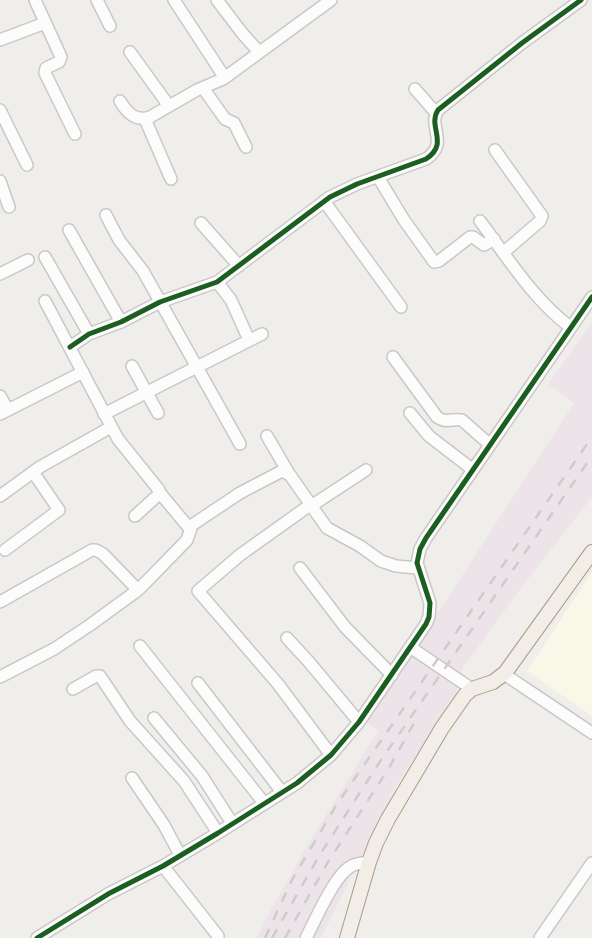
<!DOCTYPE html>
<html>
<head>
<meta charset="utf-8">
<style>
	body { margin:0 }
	canvas { display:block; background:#f0eeeb }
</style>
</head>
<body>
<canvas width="592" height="938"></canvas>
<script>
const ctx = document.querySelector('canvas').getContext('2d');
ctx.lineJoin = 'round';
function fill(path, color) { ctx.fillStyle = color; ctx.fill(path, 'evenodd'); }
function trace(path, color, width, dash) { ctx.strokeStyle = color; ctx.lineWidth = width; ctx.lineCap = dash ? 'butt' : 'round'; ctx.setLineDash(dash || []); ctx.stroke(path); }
const industrial = new Path2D(`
	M592,322V497L518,592L463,668L455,696L399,781L321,938H257L268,915L304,851L378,731L367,722L574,403L548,384Z`);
const education = new Path2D(`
	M592,572V716L527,671Z`);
const minor = new Path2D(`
	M35,0L61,57L59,62L46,68L45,73L75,134
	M97,0L110,26
	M174,0L225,78
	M217,0L242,33L259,52
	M0,40L45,23
	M130,52L169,106
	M203,88L225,119L234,123L246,147
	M415,89L436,113
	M120,101C127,113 136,122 150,117L197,90L223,79L331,0
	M0,110L27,165
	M145,119L171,179
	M495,150L542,216L540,221L504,252
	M378,177L404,220L434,262L439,261L470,237H473L484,245L494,239
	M0,181L9,207
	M324,201L401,307
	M106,215L119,240L143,271L240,444
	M480,221C508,258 533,299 570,327
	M201,223L239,266
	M69,230L121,322
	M45,257L89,334
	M0,274L28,260
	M217,282L231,300L249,340
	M45,301L118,439L159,490L158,495L135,516
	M70,347L89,334L121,322L160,302L217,282L330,197L357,184L426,159C450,143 427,127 438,110L522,43L581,0
	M393,357L437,417C446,424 453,418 462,420L489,444
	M132,366L158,413
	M0,396L8,410
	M410,413L429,436L472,469
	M0,414L83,372
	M104,414L262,334
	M267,436L288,472
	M160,493L190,529
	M0,496L40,467L111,427
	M310,505L240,555L198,591L278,684L331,755
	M311,506L366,470
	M5,550L59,510L33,472
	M300,568L345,627L392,675
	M0,602L92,550H96L103,554L138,590
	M287,638L309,662L359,722
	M140,646L264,803
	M410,647L472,689
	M504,674L592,733
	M0,677L54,649L90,625L138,590L148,580L187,540L192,525L240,493L282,471L290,475L327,528L360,546L381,561L396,566L417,568
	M198,683L282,792
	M73,689L96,676H100L130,721L184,781L218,833
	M154,718L202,776L232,823
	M132,778L164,825L180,855
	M163,866L218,936
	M37,938L108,894L163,866L218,833L297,783L331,755L359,722L426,624L429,617L430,603L417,563L420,549L426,538L592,297
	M306,938C315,921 334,876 350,867C355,863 363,863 369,862
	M540,938L592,863`);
const major = new Path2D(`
	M347,938L369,862L376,843L388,819L442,728L465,695L472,689L493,682L505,673L592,552`);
const rail = new Path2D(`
	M265,938L292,880L337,804L592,437
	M272,938L319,856L379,763L592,456
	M285,938L328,862L389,768L414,723`);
const cycleway = new Path2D(`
	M70,347L89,334L121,322L160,302L217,282L330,197L357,184L426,159C450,143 427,127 438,110L522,43L581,0
	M37,938L108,894L163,866L218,833L297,783L331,755L359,722L426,624L429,617L430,603L417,563L420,549L426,538L592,297`);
fill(industrial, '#ede4e9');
fill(education, '#f8f7e8');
trace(minor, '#c9c8c7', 14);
trace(major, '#a79c86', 16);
trace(minor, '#fdfcfc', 11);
trace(major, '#f3ede7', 14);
trace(rail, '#ccc', 2.5, [10, 10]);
trace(cycleway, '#1b5e20', 5);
</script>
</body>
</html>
